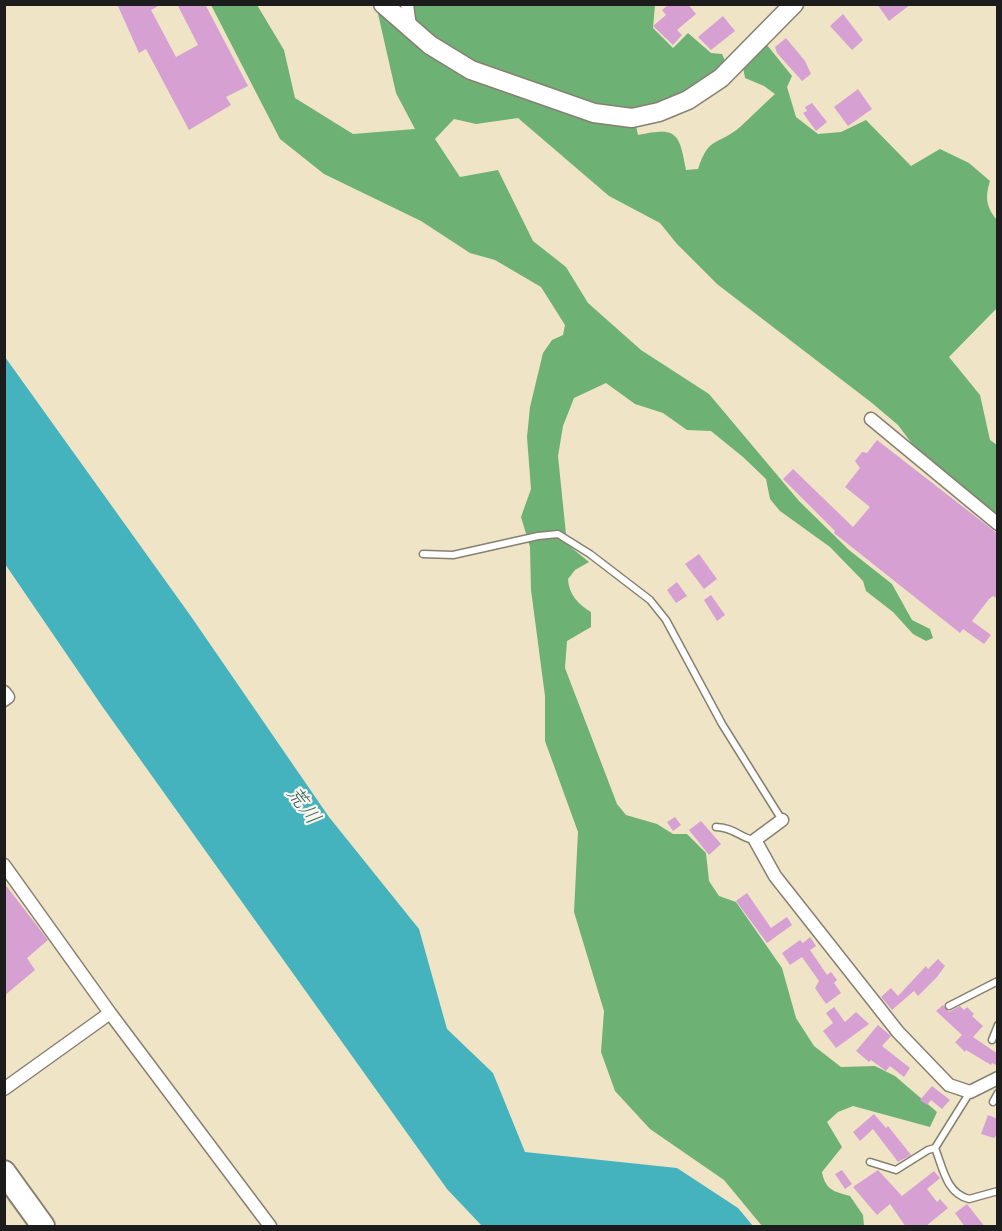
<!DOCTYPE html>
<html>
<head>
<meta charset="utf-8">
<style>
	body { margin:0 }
	#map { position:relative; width:1002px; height:1231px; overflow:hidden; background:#efe4c6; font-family:Kalam,sans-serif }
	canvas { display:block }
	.frame { position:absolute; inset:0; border:6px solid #1c1c1c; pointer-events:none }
</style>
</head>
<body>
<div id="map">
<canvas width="1002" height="1231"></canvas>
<div class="frame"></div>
</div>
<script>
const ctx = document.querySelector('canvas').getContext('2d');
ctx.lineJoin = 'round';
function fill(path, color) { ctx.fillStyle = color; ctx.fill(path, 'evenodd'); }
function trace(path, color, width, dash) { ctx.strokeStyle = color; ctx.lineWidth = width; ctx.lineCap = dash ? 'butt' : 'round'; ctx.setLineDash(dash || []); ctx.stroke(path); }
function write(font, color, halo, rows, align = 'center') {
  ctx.font = font + ' Kalam,"Klee One",sans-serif'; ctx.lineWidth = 4.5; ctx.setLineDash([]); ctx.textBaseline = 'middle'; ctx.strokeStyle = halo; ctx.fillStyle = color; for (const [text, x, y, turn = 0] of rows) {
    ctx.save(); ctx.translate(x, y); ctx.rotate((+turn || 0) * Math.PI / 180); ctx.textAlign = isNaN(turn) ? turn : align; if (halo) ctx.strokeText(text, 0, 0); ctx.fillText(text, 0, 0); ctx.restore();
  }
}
const forest = new Path2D(`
	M211,5H257L284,50L295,98L353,134L415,129L396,93L376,5H655L653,28L673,48L688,33L711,53L722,54L727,65L721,75L635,121L638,135C677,127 679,132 686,170L698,169C709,135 718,146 740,127C752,116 763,105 775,94L764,86L745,78L743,67L762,47L767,45L792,76L787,87L796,117L818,134L841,132L866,120L911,166L940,149L969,163L990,181C985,197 986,207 997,220V308L949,357L980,395L990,440L997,445V516L919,453L898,425L872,403L717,284L677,244L660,223L609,196L518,118L476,124L454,119L435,139L460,177L498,170L533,241L566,267L588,303L641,350L709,394L799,501L849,550L892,584L912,620L930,629L933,638L926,641L913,634L893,612L866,591L863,581L830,547L780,511L770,499L766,479L743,457L711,431L687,430L663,413L635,404L606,383L574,398L563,426L558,456L567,544L589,562L575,570L568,579C569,595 578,604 591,612V627L567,641L565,668L617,804L626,815L657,824L673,834H687L706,853L709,881L719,896L736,902L782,968L796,1018L814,1046L841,1067L875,1066L895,1076L937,1112L930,1127L853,1106L838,1112L827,1122L842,1147L822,1172C825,1190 835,1192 850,1196L863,1215L864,1226H762L724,1180L650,1129L615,1091L601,1052L604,1011L574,912L578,832L545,741V696L531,590L530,547L521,517L531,489L527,437L530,407L543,353L552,340L563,335L565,325L541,287L495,260L470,253L421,221L324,174L280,139Z`);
const water = new Path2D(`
	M5,357L190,615L329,817L419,929L447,1029L493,1073L525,1152L677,1168L738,1208L753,1226H482L447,1189L102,706L5,564Z`);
const building = new Path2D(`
	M117,4H162L151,10L176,57L198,45L177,4H205L248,86L226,97L231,105L189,130L146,49L139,53Z
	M669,4H688L696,14L677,30L682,35L673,45L653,26L666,15L662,10Z
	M877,4H911L889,21Z
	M843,14L863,40L852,50L830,26Z
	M723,16L735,31L711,50L698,37Z
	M786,38L805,61L811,74L802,81L777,53L775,47Z
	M858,89L872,109L848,126L834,107Z
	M812,103L827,122L816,131L803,113L807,111L805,107Z
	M877,440L998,534V599L993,596L989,599L972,621L991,635L984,644L963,629L960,633L834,533L835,531L783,479L793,469L853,527L870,507L845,487L860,468L855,461L862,452L867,453Z
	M699,554L717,579L704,589L685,564Z
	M677,582L687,596L676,603L667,590Z
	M711,595L725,615L717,621L704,600Z
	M675,817L681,825L673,831L667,822Z
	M701,821L721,844L709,855L689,830Z
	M4,883L48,940L27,958L35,970L4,996Z
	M747,893L771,928L787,917L792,925L767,943L736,901Z
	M810,937L816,946L810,950L827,975L831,972L837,980L834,983L841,993L826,1004L815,988L819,981L802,957L790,965L782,953L800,940L803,943Z
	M938,959L945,966L937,977L918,996L914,991L892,1010L881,997L891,988L898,996L926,966L928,969Z
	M943,1005L949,1012L960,1006L964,1010L967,1007L974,1014L972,1016L983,1026L973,1037L998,1054V1066L992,1063L991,1065L966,1050L965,1052L955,1042L962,1035L936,1011Z
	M834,1007L845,1022L856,1012L869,1024L836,1048L823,1031L833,1023L826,1013Z
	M878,1025L891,1036L882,1046L910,1068L904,1077L890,1066L886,1071L871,1060L869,1062L856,1051Z
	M932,1086L950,1100L942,1109L931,1100L927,1105L920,1100Z
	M874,1114L886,1128L888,1126L911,1155L898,1162L873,1129L860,1141L853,1132Z
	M988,1115L998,1119V1133L994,1138L981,1134Z
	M842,1170L852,1184L845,1189L835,1174Z
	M878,1170L902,1196L934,1171L940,1178L927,1189L937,1202L940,1199L948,1208L925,1227H906L890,1204L877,1215L853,1187Z
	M967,1204L985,1227H965L955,1213Z`);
const lane = new Path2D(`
	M423,554L453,555L538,536L558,534L590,554L650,600L666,620L722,724L782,820
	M716,827C734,827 743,840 755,840
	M949,1006L998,981
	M992,1040L998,1025
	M970,1092L935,1148C943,1168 946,1193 969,1199L998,1191
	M993,1102L998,1093
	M870,1162L896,1170L928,1150L935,1148`);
const street = new Path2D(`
	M407,4L410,27
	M871,419L998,524
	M4,692L8,697L4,700
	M782,820L755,840L775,876L898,1032L949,1085L970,1092L998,1078
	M4,865L110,1013L270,1226
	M4,1089L110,1013`);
const secondary = new Path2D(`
	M383,4L430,45L471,70L594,113L632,118L659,112L688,100L721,78L794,4`);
const highway = new Path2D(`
	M4,1172L43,1226`);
const waterNames = [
	["荒川",301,807,54]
];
fill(forest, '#6eb174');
fill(water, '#44b3be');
fill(building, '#d6a0d3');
trace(lane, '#868071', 9);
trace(street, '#868071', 15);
trace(secondary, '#868071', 21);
trace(highway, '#868071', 26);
trace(lane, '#fff', 6);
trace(street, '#fff', 12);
trace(secondary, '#fff', 18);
trace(highway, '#fff', 22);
write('italic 21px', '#2e6065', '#fbf7ec', waterNames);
</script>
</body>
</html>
